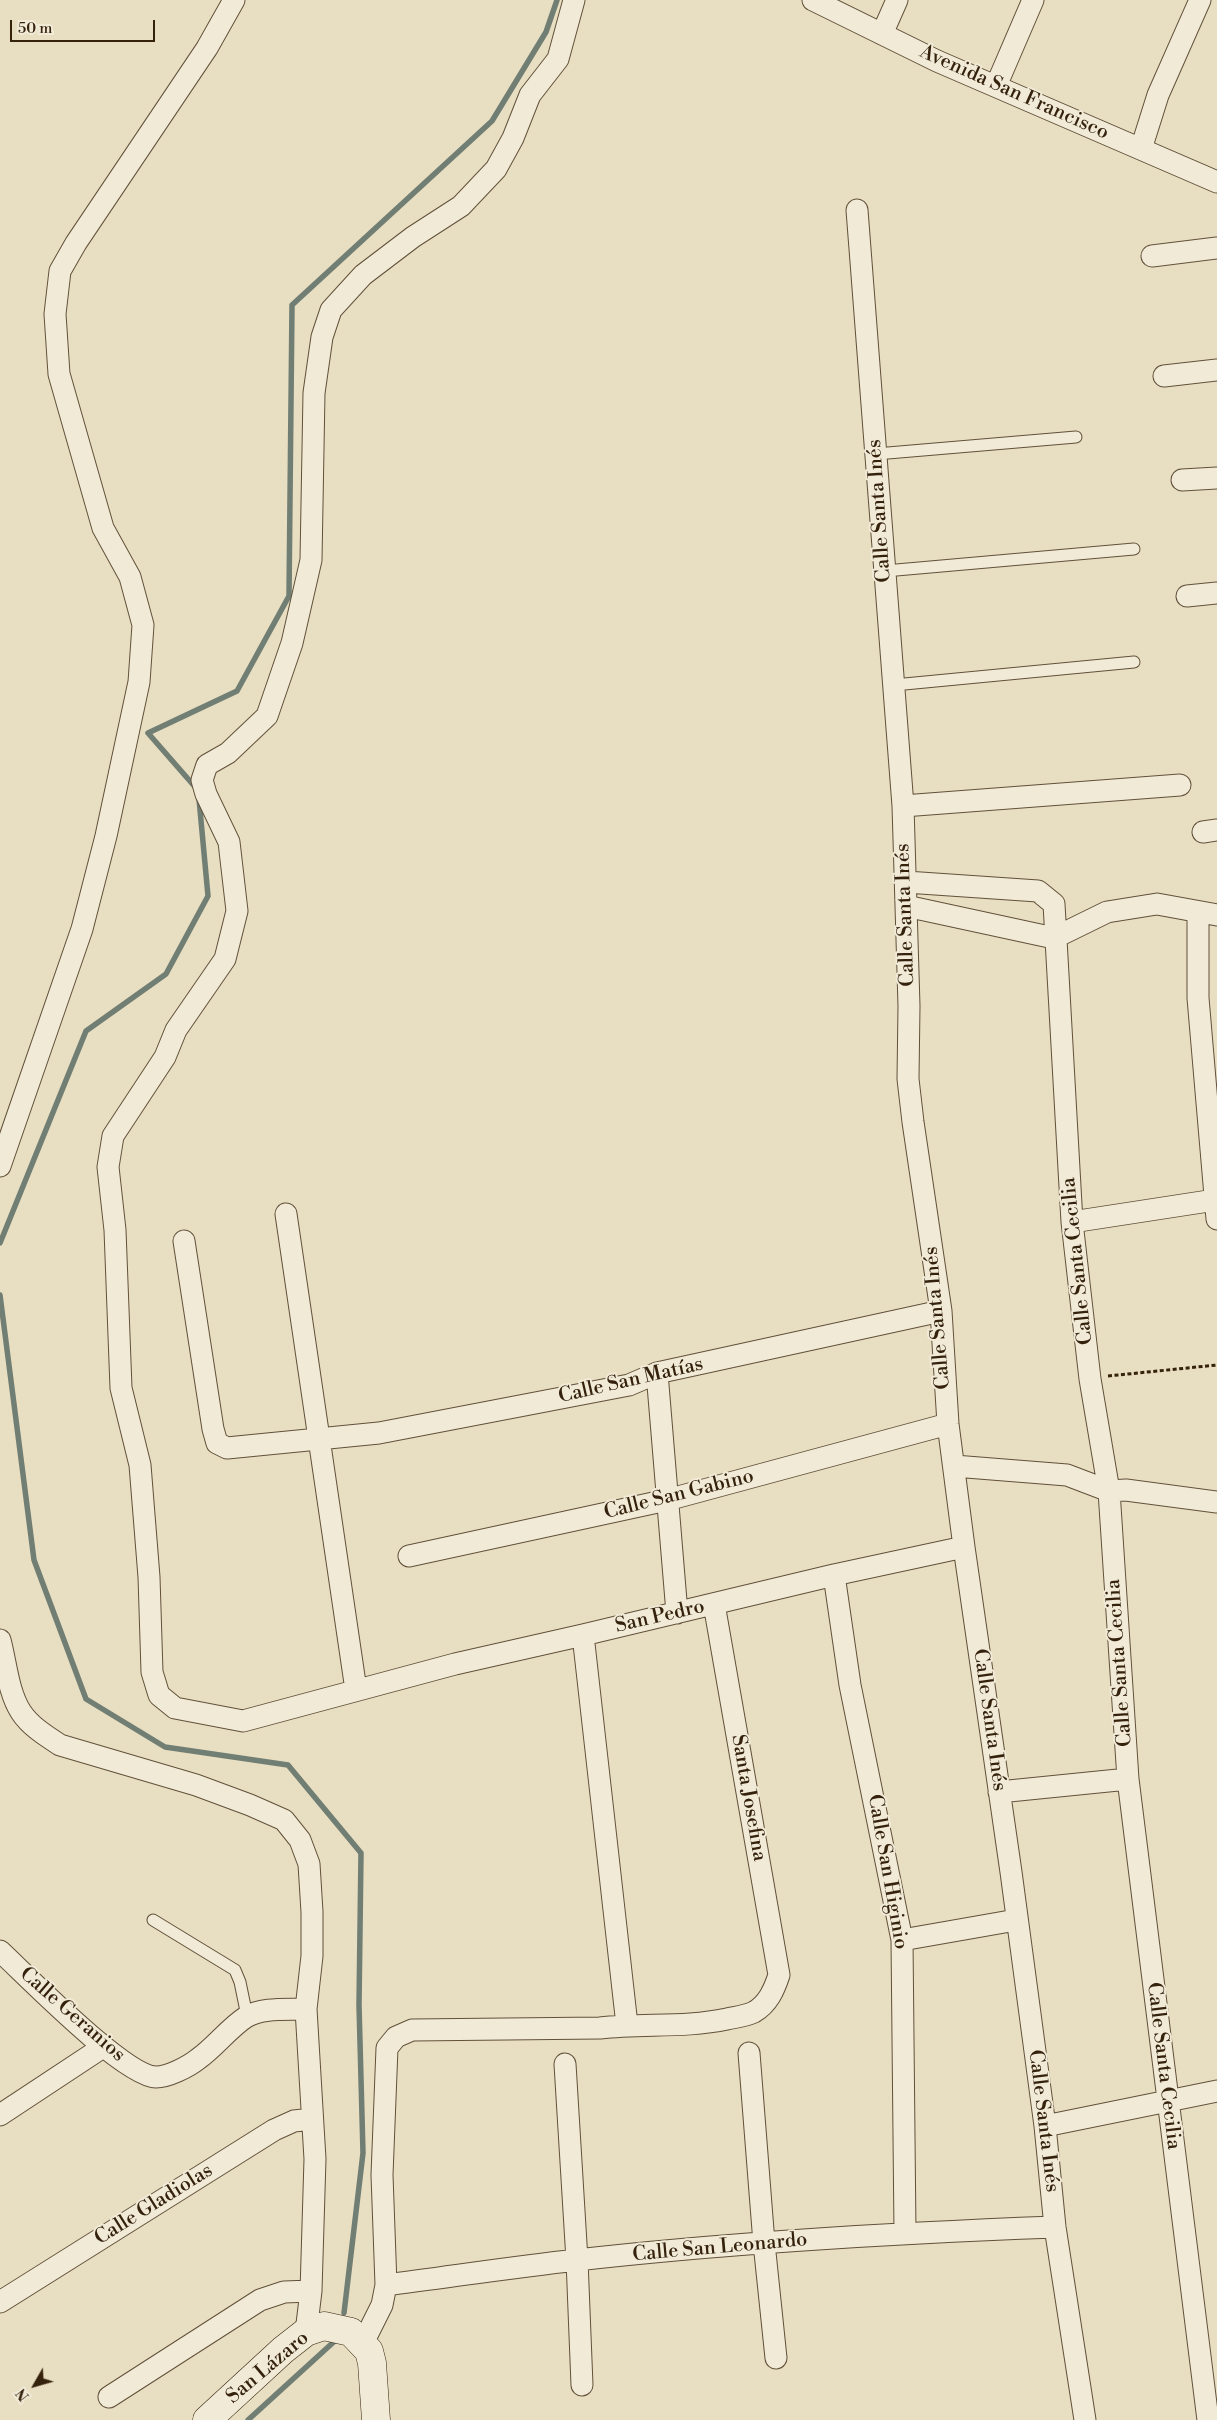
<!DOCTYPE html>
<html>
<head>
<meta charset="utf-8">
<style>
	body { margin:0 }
	#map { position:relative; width:1217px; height:2420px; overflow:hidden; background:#e8dec1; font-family:"Libre Bodoni",serif }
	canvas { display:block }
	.north { position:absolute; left:10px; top:2360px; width:50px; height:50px; -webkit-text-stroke:4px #f0ead7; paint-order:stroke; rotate:232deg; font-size:14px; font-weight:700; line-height:20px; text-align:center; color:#35220d }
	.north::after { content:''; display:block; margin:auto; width:18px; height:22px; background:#35220d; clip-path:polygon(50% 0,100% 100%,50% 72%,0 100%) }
	.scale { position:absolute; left:10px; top:20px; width:145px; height:22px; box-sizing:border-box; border:2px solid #35220d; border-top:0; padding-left:6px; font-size:15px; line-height:18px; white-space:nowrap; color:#35220d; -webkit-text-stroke:4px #f0ead7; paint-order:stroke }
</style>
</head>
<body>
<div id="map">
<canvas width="1217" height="2420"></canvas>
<div class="north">N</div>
<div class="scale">50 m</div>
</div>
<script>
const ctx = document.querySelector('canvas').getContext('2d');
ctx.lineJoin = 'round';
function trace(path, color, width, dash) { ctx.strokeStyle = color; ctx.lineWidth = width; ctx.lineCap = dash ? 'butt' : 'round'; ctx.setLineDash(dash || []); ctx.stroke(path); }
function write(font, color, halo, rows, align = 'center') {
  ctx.font = font + ' "Libre Bodoni",serif'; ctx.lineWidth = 4; ctx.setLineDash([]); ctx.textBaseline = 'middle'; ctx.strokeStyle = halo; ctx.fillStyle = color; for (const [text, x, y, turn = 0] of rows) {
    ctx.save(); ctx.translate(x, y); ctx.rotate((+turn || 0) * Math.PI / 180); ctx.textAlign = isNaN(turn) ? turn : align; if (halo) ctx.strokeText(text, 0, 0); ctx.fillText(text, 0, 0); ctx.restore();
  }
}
const stream = new Path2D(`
	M196,788L148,733L237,691L289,596L292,305L492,121L546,32L557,0
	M0,1243L86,1031L166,974L208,896L199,799
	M0,1295L34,1560L86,1699L165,1747L288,1765L361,1853L359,2005L363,2153L344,2313
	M248,2420L338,2338`);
const path = new Path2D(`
	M1108,1376L1217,1365`);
const service = new Path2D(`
	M876,454L1076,437
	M885,571L1134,549
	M894,685L1134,662
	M153,1920L235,1970L240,1982L247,2016`);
const minor = new Path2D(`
	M574,0L558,59L530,95L513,138L496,169L461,206L413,237L363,275L331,310L322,337L314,393L311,560L292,643L267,716L228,753L207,765L202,780L206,794L229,842L237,911L225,959L176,1030L165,1057L113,1136L108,1167L115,1230L121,1388L140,1465L149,1577L152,1672L159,1695L175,1708L243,1721L455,1664L583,1635L834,1575L964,1547
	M813,0L937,61L1217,182
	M882,34L897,0
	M996,86L1033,0
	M1141,149L1158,95L1200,0
	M857,210L903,806L909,1006L908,1079L913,1122L941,1311L948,1424L964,1547L1011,1872L1045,2126L1055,2227L1085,2420
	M1152,256L1217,248
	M1164,376L1217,370
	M1182,480L1217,478
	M1187,596L1217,593
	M903,806L1180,785
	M1203,832L1217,830
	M906,882L1038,891L1054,904L1072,1222L1090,1379L1109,1491L1128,1779L1208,2420
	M906,906L1054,938L1107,912L1157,904L1217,915
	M1198,912V998L1217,1219
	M0,1166L82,929L106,836L139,682L143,625L130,577L103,528L59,374L55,314L60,271L76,243L207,48L234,0
	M286,1214L356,1690
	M1072,1222L1215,1200
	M184,1241L213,1429L217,1443L227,1448L379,1433L629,1385L657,1373L941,1311
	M657,1373L677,1613
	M954,1466L1067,1475L1109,1491L1126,1490L1217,1502
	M409,1556L667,1500L948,1424
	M834,1575L850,1685L902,1940L905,2233
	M583,1635L627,2025
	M0,1640C6,1662 8,1692 21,1712C30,1726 46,1736 60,1745L196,1785L250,1805L284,1820L300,1840L309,1864L312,1912V1956L306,2009L315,2159L311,2291L306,2332
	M999,1792L1128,1779
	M902,1940L1016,1920
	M0,1951C27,1976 124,2076 156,2077C168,2077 188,2067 198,2059C215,2047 229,2028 246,2017C263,2007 288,2010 306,2009
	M749,2053L764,2243L776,2358
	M565,2064L577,2260L582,2385
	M0,2115L103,2047
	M1045,2126L1217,2091
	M386,2285C449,2277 513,2267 577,2260C736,2242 896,2233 1055,2227
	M0,2302L274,2130L294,2121L312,2119
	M363,2343L382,2305L386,2285L382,2175L387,2048L396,2037L412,2030L600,2028C643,2023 685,2028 727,2019C736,2017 746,2016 754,2012C768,2004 774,1990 779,1975L714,1604
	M109,2397L260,2300L284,2292L311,2291`);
const secondary = new Path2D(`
	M207,2420L283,2350L306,2332L324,2326L351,2332L369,2351L372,2363L376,2420`);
const streetNames = [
	["Avenida San Francisco",1014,93,24],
	["Calle Santa Inés",880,511,-94],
	["Calle Santa Inés",906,915,-92],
	["Calle Santa Cecilia",1078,1261,-96],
	["Calle Santa Inés",938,1318,-95],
	["Calle San Matías",631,1381,-13],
	["Calle San Gabino",679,1495,-14],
	["San Pedro",660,1617,-13],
	["Calle Santa Cecilia",1120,1663,-94],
	["Calle Santa Inés",989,1720,82],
	["Santa Josefina",748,1798,80],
	["Calle San Higinio",887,1872,80],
	["Calle Geranios",72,2015,41],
	["Calle Santa Cecilia",1163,2066,83],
	["Calle Santa Inés",1043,2121,83],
	["Calle Gladiolas",154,2205,-32],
	["Calle San Leonardo",720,2248,-5],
	["San Lázaro",268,2368,-40]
];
trace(stream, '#707e74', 5.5);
trace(service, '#62513a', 13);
trace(minor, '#62513a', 23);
trace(secondary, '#35220d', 29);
trace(path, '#35220d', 3, [4, 2.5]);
trace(service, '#f0ead7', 11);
trace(minor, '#f0ead7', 21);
trace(secondary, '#f0ead7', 28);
write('20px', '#35220d', '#f0ead7', streetNames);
</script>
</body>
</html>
